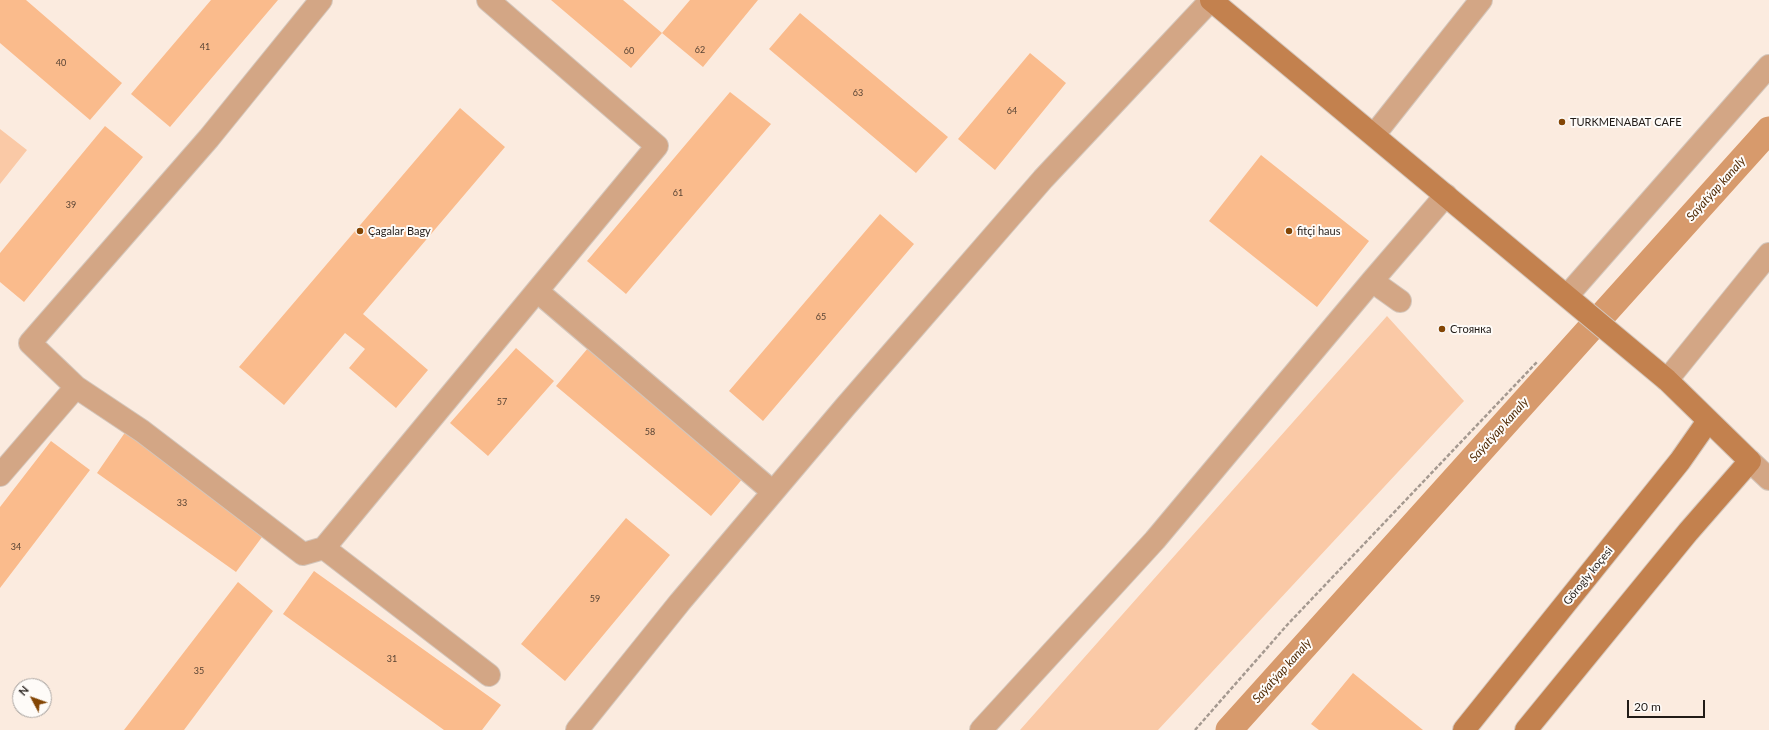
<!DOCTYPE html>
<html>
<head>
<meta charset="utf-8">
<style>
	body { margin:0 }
	#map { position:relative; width:1769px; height:730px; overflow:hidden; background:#fbebdf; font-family:Lato,sans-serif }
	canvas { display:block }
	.north { position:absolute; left:12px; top:678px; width:40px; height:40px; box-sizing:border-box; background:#fefbf8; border:1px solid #a6a19e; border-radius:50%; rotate:311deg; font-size:11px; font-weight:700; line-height:16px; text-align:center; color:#211b17 }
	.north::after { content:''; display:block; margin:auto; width:14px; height:18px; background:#834504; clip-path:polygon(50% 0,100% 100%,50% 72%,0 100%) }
	.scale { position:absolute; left:1627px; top:700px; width:78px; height:18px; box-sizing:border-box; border:2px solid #211b17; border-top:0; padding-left:5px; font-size:12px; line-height:14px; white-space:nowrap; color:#211b17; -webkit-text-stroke:3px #fefbf8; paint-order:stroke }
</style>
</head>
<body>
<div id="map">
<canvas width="1769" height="730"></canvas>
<div class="north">N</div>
<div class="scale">20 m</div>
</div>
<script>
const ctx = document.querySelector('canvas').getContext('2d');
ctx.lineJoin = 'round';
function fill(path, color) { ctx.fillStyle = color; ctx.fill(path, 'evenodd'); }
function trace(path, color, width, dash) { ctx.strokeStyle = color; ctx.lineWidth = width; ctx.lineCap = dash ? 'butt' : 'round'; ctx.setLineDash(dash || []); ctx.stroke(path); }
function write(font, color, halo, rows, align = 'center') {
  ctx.font = font + ' Lato,sans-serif'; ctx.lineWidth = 4; ctx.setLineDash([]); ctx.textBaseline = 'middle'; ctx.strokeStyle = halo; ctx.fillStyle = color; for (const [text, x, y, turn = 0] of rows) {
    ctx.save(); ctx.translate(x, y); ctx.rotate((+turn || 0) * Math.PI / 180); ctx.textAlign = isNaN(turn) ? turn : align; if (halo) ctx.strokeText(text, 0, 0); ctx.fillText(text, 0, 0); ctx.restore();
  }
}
const green = new Path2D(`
	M0,129L27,150L0,184Z
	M1387,316L1464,401L1158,730H1020Z`);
const canal = new Path2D(`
	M1229,730L1769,130`);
const building = new Path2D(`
	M0,0H26L122,83L90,120L0,43Z
	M211,0H278L170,127L131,94Z
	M551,0H623L662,33L631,68Z
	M690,0H758L703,67L662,33Z
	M800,13L948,137L916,173L769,49Z
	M1030,53L1066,83L995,170L958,139Z
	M730,92L771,124L626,294L587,261Z
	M460,108L505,147L363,314L428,370L396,408L349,368L365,349L345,333L284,405L239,367Z
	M105,126L143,157L24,302L0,282V253Z
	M1261,155L1369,241L1317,307L1209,221Z
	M880,214L914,244L763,421L729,391Z
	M516,348L554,381L488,456L450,423Z
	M588,348L744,477L711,516L556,386Z
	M126,431L265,533L236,572L97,473Z
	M51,441L90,470L0,588V507Z
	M626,518L670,555L565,681L521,644Z
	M314,571L501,705L482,730H444L283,614Z
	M238,582L273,611L184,730H124Z
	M1353,673L1423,730H1319L1311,724Z`);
const path = new Path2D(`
	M1195,730L1288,624L1537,362`);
const street = new Path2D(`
	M1374,135L1481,0
	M1372,281L1400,301
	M537,291L773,492
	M1567,296L1769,66
	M1667,380L1769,254
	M76,387L142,431L303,554L324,548L657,146L488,0
	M1750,461L1769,479
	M0,475L76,387L30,343L209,138L321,0
	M324,548L489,675
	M577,730L680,602L845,407L1043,179L1211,0
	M981,730L1155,540L1372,281L1446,195`);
const secondary = new Path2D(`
	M1211,0L1667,380L1750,461L1688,532L1526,730
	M1464,730L1680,461L1708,421`);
const markers = [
	[1562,122,4,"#834504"],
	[360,231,4,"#834504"],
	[1289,231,4,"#834504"],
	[1442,329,4,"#834504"]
];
const numberNames = [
	["41",205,47],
	["62",700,50],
	["60",629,51],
	["40",61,63],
	["63",858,93],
	["64",1012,111],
	["61",678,193],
	["39",71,205],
	["65",821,317],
	["57",502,402],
	["58",650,432],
	["33",182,503],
	["34",16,547],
	["59",595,599],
	["31",392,659],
	["35",199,671]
];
const poiNames = [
	["TURKMENABAT CAFE",1570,122],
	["Çagalar Bagy",368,231],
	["fitçi haus",1297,231],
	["Стоянка",1450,329]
];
const streetNames = [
	["Görogly koçesi",1588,576,-51]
];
const waterNames = [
	["Saýatýap kanaly",1716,189,-48],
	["Saýatýap kanaly",1499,430,-48],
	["Saýatýap kanaly",1282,671,-48]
];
fill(green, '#fac9a6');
trace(canal, '#d79a6c', 27);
fill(building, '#fabb8c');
trace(street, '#d4c6bb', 24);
trace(secondary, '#d4c6bb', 24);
trace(path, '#a59990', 2.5, [4, 2]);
trace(street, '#d3a685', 22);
trace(secondary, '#c3814e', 22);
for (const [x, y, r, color] of markers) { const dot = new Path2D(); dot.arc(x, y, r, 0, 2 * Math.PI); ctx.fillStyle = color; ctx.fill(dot); trace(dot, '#fefbf8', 1.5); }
write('9px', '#574334', null, numberNames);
write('11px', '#211b17', '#fefbf8', poiNames, 'left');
write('11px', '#211b17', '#fefbf8', streetNames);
write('italic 12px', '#4e2701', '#fefbf8', waterNames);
</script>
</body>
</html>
